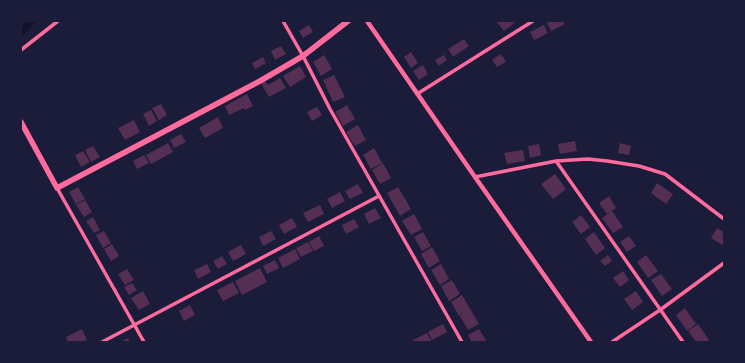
<!DOCTYPE html>
<html>
<head>
<meta charset="utf-8">
<style>
	body { margin:0 }
	#map { position:relative; width:745px; height:363px; overflow:hidden; background:#1b1b3a; font-family:"PT Serif",serif }
	canvas { display:block }
	.frame { position:absolute; inset:0; border:22px solid #1b1b3a; pointer-events:none }
</style>
</head>
<body>
<div id="map">
<canvas width="745" height="363"></canvas>
<div class="frame"></div>
</div>
<script>
const ctx = document.querySelector('canvas').getContext('2d');
ctx.lineJoin = 'round';
function trace(path, color, width, dash) { ctx.strokeStyle = color; ctx.lineWidth = width; ctx.lineCap = dash ? 'butt' : 'round'; ctx.setLineDash(dash || []); ctx.stroke(path); }
function fill(path, color) { ctx.fillStyle = color; ctx.fill(path, 'evenodd'); }
const canal = new Path2D(`
	M21,33L32,21`);
const building = new Path2D(`
	M496,21H517L504,31Z
	M550,21H563L565,24L551,31L547,23Z
	M309,25L313,32L303,38L299,31Z
	M544,25L548,33L534,40L530,32Z
	M464,39L469,46L453,57L448,49Z
	M281,46L286,54L275,60L271,51Z
	M411,52L418,63L411,68L404,57Z
	M501,54L506,62L497,67L492,60Z
	M324,55L332,69L321,76L313,62Z
	M444,55L447,60L439,66L435,60Z
	M263,57L266,63L255,69L252,63Z
	M423,65L428,74L419,80L413,71Z
	M300,66L306,77L290,87L283,76Z
	M334,75L345,97L333,102L323,80Z
	M280,78L286,88L269,97L261,83L265,81L268,85Z
	M247,94L253,106L245,110L244,108L229,115L225,106Z
	M161,104L167,115L159,120L152,108Z
	M347,105L355,119L343,126L335,112Z
	M317,107L322,115L312,121L307,112Z
	M151,110L157,121L149,126L143,114Z
	M218,117L223,128L205,138L199,128Z
	M134,120L140,132L125,140L118,128Z
	M358,125L366,140L355,146L346,132Z
	M181,134L186,142L174,148L170,140Z
	M575,141L577,151L560,154L558,144Z
	M168,143L173,152L151,164L146,155Z
	M620,143L631,146L629,155L618,153Z
	M539,144L541,155L530,158L528,146Z
	M93,146L100,157L91,162L85,150Z
	M374,148L382,163L371,169L363,155Z
	M523,150L525,161L507,164L504,153Z
	M83,151L90,162L81,167L75,155Z
	M144,155L149,163L137,169L133,161Z
	M383,163L391,178L380,184L372,170Z
	M555,174L566,189L553,199L541,184Z
	M657,183L673,194L666,204L651,193Z
	M358,184L363,193L350,199L345,191Z
	M78,187L85,199L76,204L69,192Z
	M398,187L411,209L400,216L387,193Z
	M340,192L345,201L332,208L327,199Z
	M609,196L616,208L607,214L599,203Z
	M85,200L92,212L84,217L76,205Z
	M320,205L324,214L308,222L303,213Z
	M375,208L381,218L369,224L364,214Z
	M612,211L623,227L613,233L602,218Z
	M414,214L422,229L411,235L402,221Z
	M581,215L590,227L581,234L572,222Z
	M93,217L100,230L94,233L86,221Z
	M292,218L297,227L284,234L279,225Z
	M354,219L359,227L346,234L342,225Z
	M717,228L724,232V246L711,238Z
	M104,231L111,243L103,248L96,235Z
	M271,231L276,239L263,246L259,237Z
	M423,232L431,246L422,251L414,237Z
	M594,232L605,248L596,255L585,239Z
	M319,236L324,246L314,251L309,242Z
	M629,236L636,246L627,252L620,242Z
	M308,242L313,251L301,257L296,248Z
	M112,244L119,256L111,261L104,249Z
	M241,245L246,254L233,261L228,252Z
	M432,247L440,261L429,268L421,254Z
	M295,249L300,259L283,268L278,258Z
	M608,255L612,261L605,266L600,261Z
	M646,255L658,271L648,278L637,262Z
	M222,256L227,264L218,269L213,261Z
	M275,260L279,268L267,274L263,266Z
	M207,264L211,272L198,279L194,270Z
	M441,264L449,279L440,285L431,270Z
	M260,268L267,282L242,295L235,281Z
	M127,269L134,280L125,285L118,274Z
	M623,271L629,280L620,287L613,278Z
	M661,274L672,289L662,296L651,280Z
	M452,280L460,294L449,301L441,286Z
	M233,282L239,293L223,301L217,290Z
	M132,283L137,290L129,295L124,287Z
	M143,291L150,304L139,310L131,298Z
	M636,291L643,302L632,310L624,299Z
	M462,295L479,324L468,330L460,316L465,312L459,316L451,302Z
	M190,305L195,315L184,321L179,311Z
	M685,308L696,324L687,331L676,315Z
	M443,324L447,332L432,340L428,332Z
	M698,324L709,340L707,342H696L688,331Z
	M82,329L87,340L82,342H68L66,337Z
	M479,329L487,342H472L468,335Z
	M427,333L431,341L429,342H409Z
	M128,338L130,342H120Z`);
const minor = new Path2D(`
	M283,21L303,56L330,109L462,342
	M21,50L58,21
	M417,94L533,21
	M556,161L683,342
	M475,177L556,161L588,159L607,161L639,166L665,174L724,219
	M57,188L144,342
	M102,342L379,196
	M612,342L660,310L724,263`);
const tertiary = new Path2D(`
	M367,21L475,177L591,342`);
const secondary = new Path2D(`
	M21,122L57,188L260,81L303,56L348,21`);
trace(canal, '#12122b', 7);
fill(building, '#542f53');
trace(minor, '#ff6b9d', 3.5);
trace(tertiary, '#ff6b9d', 4.5);
trace(secondary, '#ff6b9d', 5.5);
</script>
</body>
</html>
